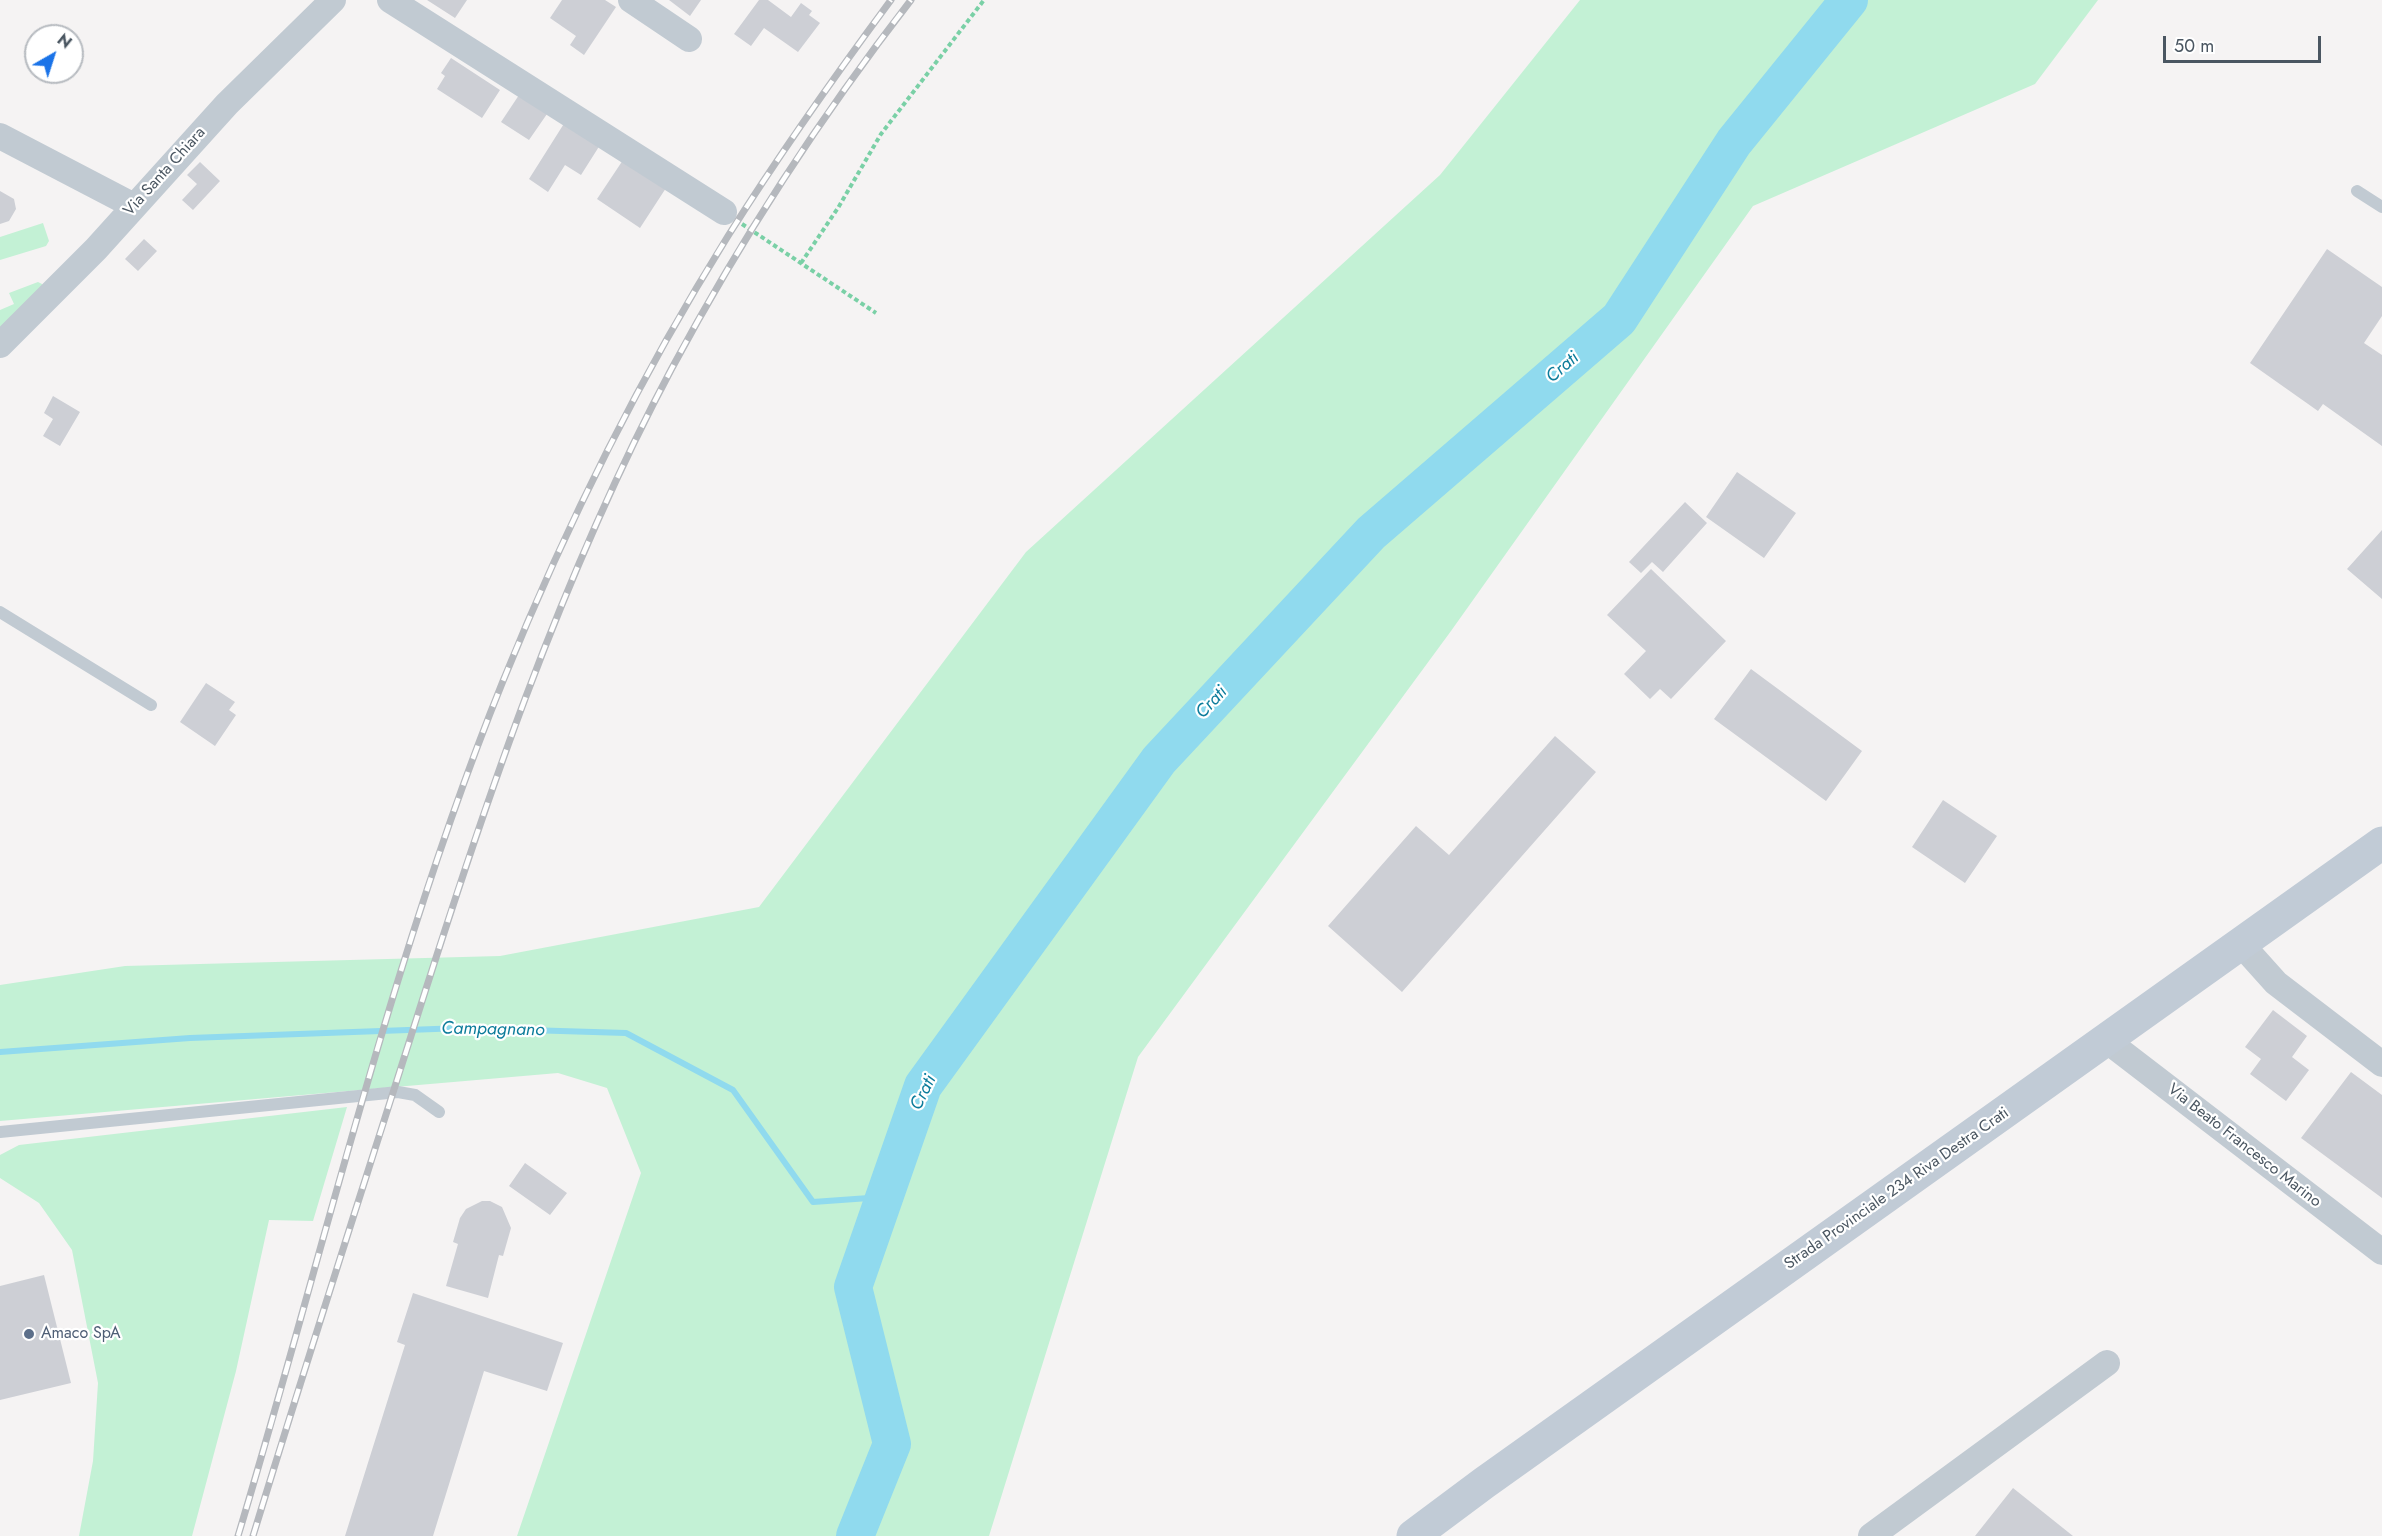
<!DOCTYPE html>
<html>
<head>
<meta charset="utf-8">
<style>
	body { margin:0 }
	#map { position:relative; width:2382px; height:1536px; overflow:hidden; background:#f5f3f3; font-family:Jost,sans-serif }
	canvas { display:block }
	.north { position:absolute; left:24px; top:24px; width:60px; height:60px; box-sizing:border-box; background:#fff; border:2px solid #b7bbc0; border-radius:50%; rotate:39deg; font-size:16px; font-weight:700; line-height:24px; text-align:center; color:#4a5661 }
	.north::after { content:''; display:block; margin:auto; width:21px; height:27px; background:#1a73e8; clip-path:polygon(50% 0,100% 100%,50% 72%,0 100%) }
	.scale { position:absolute; left:2163px; top:36px; width:158px; height:27px; box-sizing:border-box; border:3px solid #4a5661; border-top:0; padding-left:8px; font-size:18px; line-height:21px; white-space:nowrap; color:#4a5661; -webkit-text-stroke:4px #fff; paint-order:stroke }
</style>
</head>
<body>
<div id="map">
<canvas width="2382" height="1536"></canvas>
<div class="north">N</div>
<div class="scale">50 m</div>
</div>
<script>
const ctx = document.querySelector('canvas').getContext('2d');
ctx.lineJoin = 'round';
function fill(path, color) { ctx.fillStyle = color; ctx.fill(path, 'evenodd'); }
function trace(path, color, width, dash) { ctx.strokeStyle = color; ctx.lineWidth = width; ctx.lineCap = dash ? 'butt' : 'round'; ctx.setLineDash(dash || []); ctx.stroke(path); }
function write(font, color, halo, rows, align = 'center') {
  ctx.font = font + ' Jost,sans-serif'; ctx.lineWidth = 4.5; ctx.setLineDash([]); ctx.textBaseline = 'middle'; ctx.strokeStyle = halo; ctx.fillStyle = color; for (const [text, x, y, turn = 0] of rows) {
    ctx.save(); ctx.translate(x, y); ctx.rotate((+turn || 0) * Math.PI / 180); ctx.textAlign = isNaN(turn) ? turn : align; if (halo) ctx.strokeText(text, 0, 0); ctx.fillText(text, 0, 0); ctx.restore();
  }
}
const green = new Path2D(`
	M1580,0H2098L2035,84L1753,206L1451,631L1138,1057L989,1536H517L641,1173L607,1088L558,1073L0,1121V985L125,966L500,956L759,907L1026,552L1440,175Z
	M43,223L49,241L46,246L0,260V237Z
	M38,282L42,284V294L0,336V310L14,304L9,293Z
	M347,1107L313,1221L269,1220L236,1371L192,1536H79L93,1461L98,1383L72,1250L39,1203L0,1178V1155L19,1145Z`);
const stream = new Path2D(`
	M0,1052L190,1038L462,1028L626,1033L733,1090L813,1202L869,1198L897,1162`);
const river = new Path2D(`
	M855,1536L892,1444L853,1287L923,1086L1159,760L1371,533L1619,319L1734,142L1849,0`);
const building = new Path2D(`
	M427,0H467L455,18Z
	M562,0H605L616,7L584,55L570,45L576,36L550,18Z
	M669,0H701L690,16Z
	M759,0H768L791,17L801,3L812,11L809,15L820,23L798,52L764,28L751,46L734,34Z
	M451,58L500,90L482,118L437,89L445,76L441,73Z
	M519,95L547,114L529,140L501,122Z
	M565,122L600,145L581,175L565,165L548,192L529,179Z
	M623,160L666,188L640,228L597,199Z
	M200,162L220,181L193,210L182,200L197,184L187,175Z
	M0,191L14,199L16,209L9,221L0,224Z
	M144,239L157,251L138,271L125,259Z
	M2327,249L2382,287V316L2364,343L2382,355V446L2323,404L2318,411L2250,363Z
	M53,396L80,412L60,446L43,436L53,419L44,413Z
	M1737,472L1796,513L1764,558L1706,517Z
	M1685,502L1707,523L1663,572L1652,562L1641,573L1629,562Z
	M2382,530V599L2347,569Z
	M1651,569L1726,641L1671,699L1660,689L1650,699L1624,674L1646,651L1607,615Z
	M1751,669L1862,751L1826,801L1714,719Z
	M206,683L235,702L229,710L236,715L215,746L180,722Z
	M1555,736L1596,772L1402,992L1328,926L1416,826L1449,855Z
	M1943,800L1997,836L1965,883L1912,847Z
	M2273,1010L2307,1036L2292,1057L2309,1070L2286,1101L2250,1074L2261,1059L2245,1047Z
	M2351,1072L2382,1095V1198L2301,1138Z
	M525,1163L567,1193L550,1215L509,1186Z
	M482,1201H490L502,1207L511,1228L503,1256L499,1255L488,1298L446,1286L458,1244L453,1242L460,1218L466,1209Z
	M44,1275L71,1383L0,1400V1286Z
	M413,1293L563,1343L547,1391L484,1371L433,1536H345L405,1345L397,1342Z
	M2013,1488L2073,1536H1975Z`);
const path = new Path2D(`
	M742,224L876,313
	M801,263L838,208L881,134L984,0`);
const lane = new Path2D(`
	M2357,191L2382,207
	M0,612L151,705
	M0,1132L398,1092L415,1095L439,1112`);
const street = new Path2D(`
	M390,0L724,212
	M631,0L689,39
	M0,136L134,206
	M0,345L96,249L227,104L333,0
	M2241,944L2276,983L2382,1064
	M2106,1040L2382,1252
	M1871,1536L2107,1363`);
const secondary = new Path2D(`
	M1413,1536L1484,1483L2382,843`);
const rail = new Path2D(`
	M238,1536C324,1251 391,958 503,681C565,528 640,377 728,236C779,155 834,77 891,0
	M253,1536C304,1369 358,1203 411,1036C483,808 559,580 672,368C741,239 821,116 911,0`);
const markers = [
	[29,1334,6,"#5c6f8a"]
];
const streetNames = [
	["Via Santa Chiara",165,172,-48],
	["Via Beato Francesco Marino",2244,1146,38],
	["Strada Provinciale 234 Riva Destra Crati",1897,1189,-35]
];
const serviceNames = [
	["Amaco SpA",41,1334]
];
const waterNames = [
	["Crati",1563,368,-41],
	["Crati",1212,703,-47],
	["Campagnano",493,1030,1],
	["Crati",924,1093,-64]
];
fill(green, '#c3f1d5');
trace(stream, '#90daee', 6);
trace(river, '#90daee', 38);
fill(building, '#cdcfd5');
trace(path, '#7ad0a6', 4, [4.5, 3]);
trace(lane, '#c1cad2', 12);
trace(street, '#c1cad2', 26);
trace(secondary, '#c1cbd6', 33);
trace(rail, '#b5b8bd', 7);
trace(rail, '#fff', 4.5, [14]);
for (const [x, y, r, color] of markers) { const dot = new Path2D(); dot.arc(x, y, r, 0, 2 * Math.PI); ctx.fillStyle = color; ctx.fill(dot); trace(dot, '#fff', 2); }
write('16px', '#4a5661', '#fff', streetNames);
write('16px', '#4e5e75', '#fff', serviceNames, 'left');
write('italic 18px', '#0c7c9b', '#fff', waterNames);
</script>
</body>
</html>
